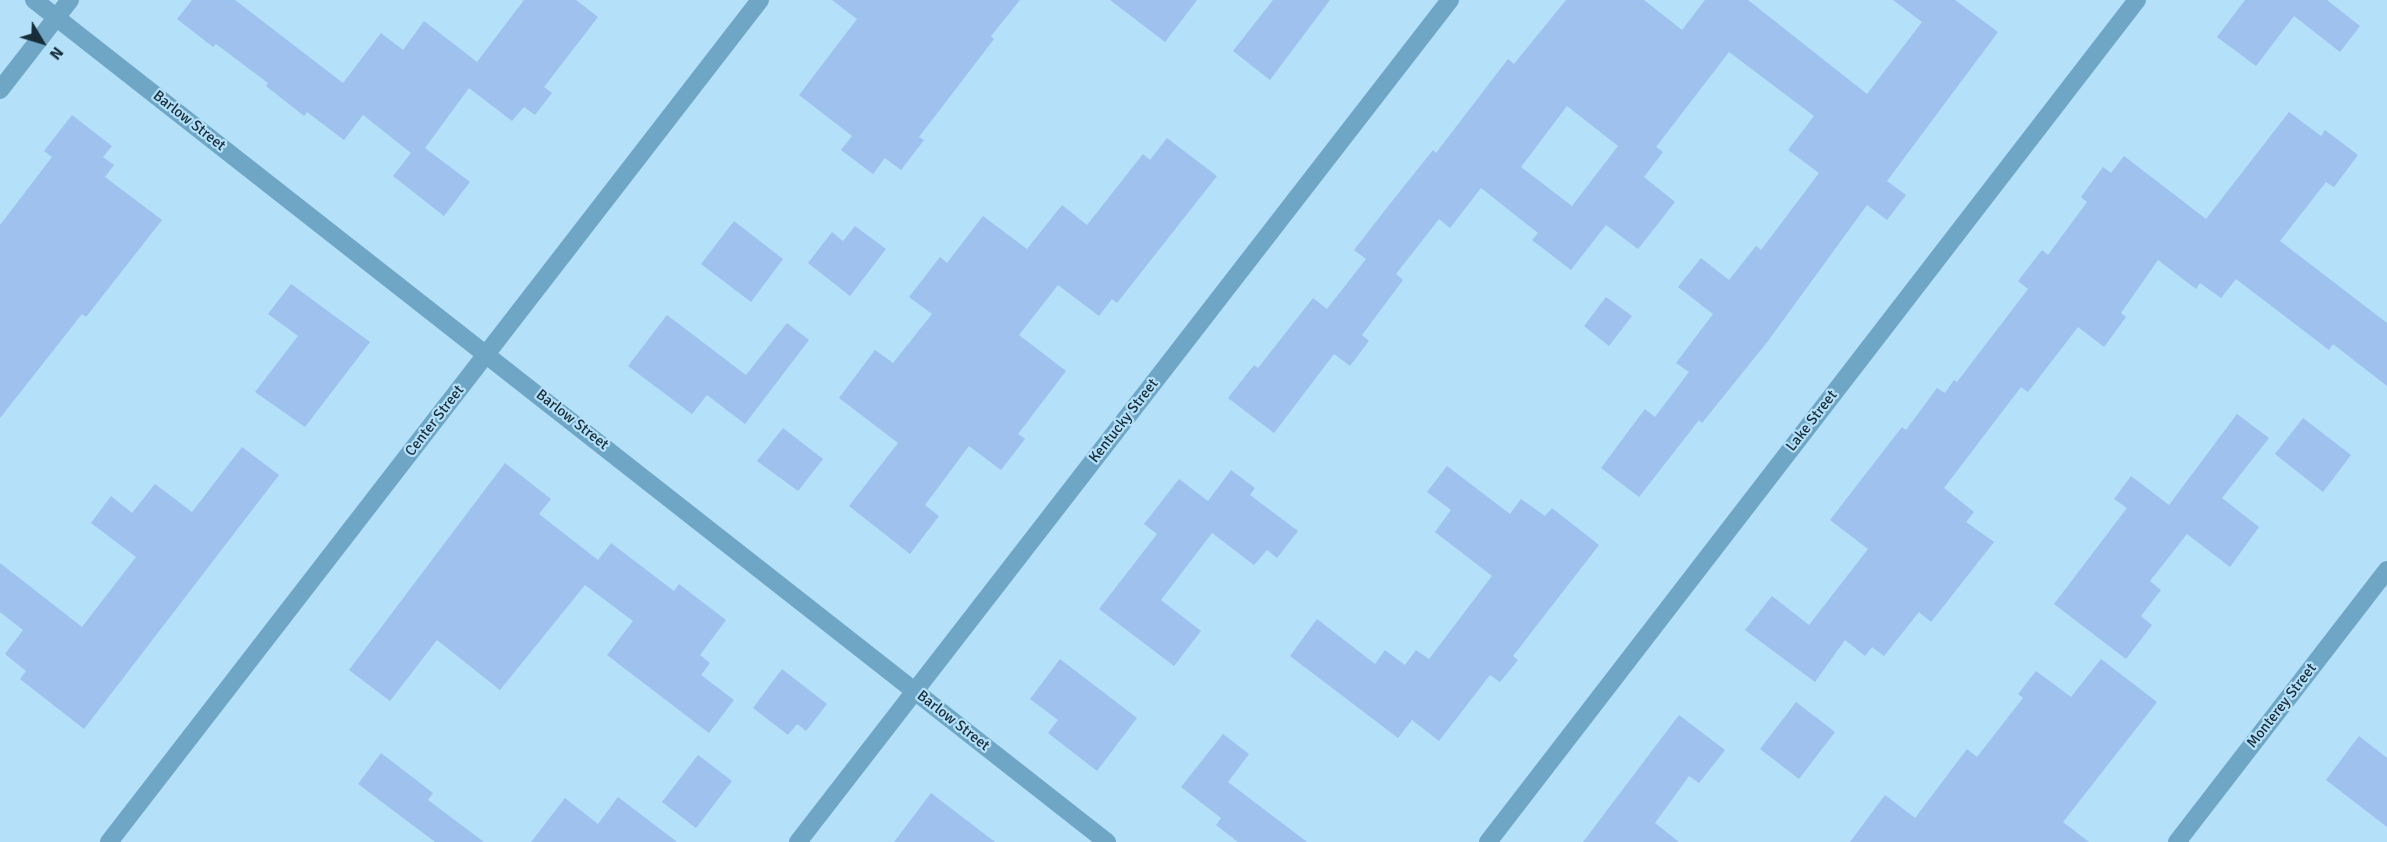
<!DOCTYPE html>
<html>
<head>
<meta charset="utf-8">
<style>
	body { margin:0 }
	#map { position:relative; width:2387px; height:842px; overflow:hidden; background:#b4e0fa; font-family:Signika,sans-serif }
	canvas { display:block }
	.north { position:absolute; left:12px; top:12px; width:60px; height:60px; -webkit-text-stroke:4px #b4e0fa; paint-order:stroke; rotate:128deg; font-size:16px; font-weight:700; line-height:24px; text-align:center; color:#172d39 }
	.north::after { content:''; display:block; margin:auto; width:21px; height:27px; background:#172d39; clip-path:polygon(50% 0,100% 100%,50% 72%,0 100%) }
</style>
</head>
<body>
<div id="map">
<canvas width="2387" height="842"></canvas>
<div class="north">N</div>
</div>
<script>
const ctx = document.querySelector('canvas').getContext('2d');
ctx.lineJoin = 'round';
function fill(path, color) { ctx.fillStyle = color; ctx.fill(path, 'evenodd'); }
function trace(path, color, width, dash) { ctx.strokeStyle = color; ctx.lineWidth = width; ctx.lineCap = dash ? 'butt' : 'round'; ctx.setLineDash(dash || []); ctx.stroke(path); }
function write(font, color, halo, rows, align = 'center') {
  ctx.font = font + ' Signika,sans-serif'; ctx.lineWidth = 4.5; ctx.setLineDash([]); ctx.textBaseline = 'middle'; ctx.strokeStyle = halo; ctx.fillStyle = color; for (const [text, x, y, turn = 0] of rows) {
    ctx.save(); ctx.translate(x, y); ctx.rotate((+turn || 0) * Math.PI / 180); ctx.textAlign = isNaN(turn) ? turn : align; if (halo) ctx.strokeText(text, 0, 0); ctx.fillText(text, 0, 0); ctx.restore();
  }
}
const building = new Path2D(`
	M192,0H235L343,83L381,33L403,50L424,21L477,62L524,0H576L598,17L544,87L552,93L535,115L524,107L512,121L469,88L425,148L470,182L444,216L393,176L411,153L363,115L344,140L307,112L304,116L266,86L268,83L216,44L213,47L177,19Z
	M832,0H1020L991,36L994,39L919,137L924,140L901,170L885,158L873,174L841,150L852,136L799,95L857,19Z
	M1110,0H1197L1165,42Z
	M1273,0H1330L1270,80L1233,51Z
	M1566,0H1644L1682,30L1705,0H1748L1867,94L1922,22L1893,0H1955L1998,32L1887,181L1906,195L1887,220L1867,205L1768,341L1702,423L1699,420L1639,497L1601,468L1645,409L1655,417L1689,372L1676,363L1713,314L1678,287L1701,258L1729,280L1756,246L1761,250L1819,173L1788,150L1814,116L1729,52L1656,147L1663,152L1644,177L1675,202L1638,249L1606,225L1571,270L1532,240L1538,233L1481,188L1450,228L1439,219L1396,274L1403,280L1362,335L1369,341L1350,366L1334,354L1274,433L1228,398L1254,365L1258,368L1313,298L1327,309L1366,259L1354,250L1389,205L1433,150L1436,153L1508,59L1514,64ZM1567,106L1618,146L1572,206L1521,167Z
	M2245,0H2327L2360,26L2340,52L2294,16L2256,66L2217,37Z
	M2289,112L2321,136L2325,130L2358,155L2334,187L2326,182L2280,241L2387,323V386L2333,344L2329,350L2236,279L2221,298L2200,283L2196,289L2158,260L2121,313L2126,317L2104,347L2078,327L2028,392L2021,387L1944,488L1974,512L1966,522L1994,542L1931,622L1919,612L1884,656L1872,647L1865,656L1845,640L1815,682L1745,630L1772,596L1809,625L1868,549L1830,520L1902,427L1906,430L1937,388L1945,393L1954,380L1957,382L2028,289L2018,281L2042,250L2048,255L2087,202L2081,197L2103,167L2111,173L2124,156L2206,219Z
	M72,115L112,146L103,157L114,165L105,177L162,220L86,317L82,314L0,418V225L52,157L44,151Z
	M1167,138L1217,176L1117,303L1112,299L1099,316L1058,285L1019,335L1066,371L1018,434L1025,439L1001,470L969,446L925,505L939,516L910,554L849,506L898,443L839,398L875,350L893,363L932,314L909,297L940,257L947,263L983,216L1027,249L1062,205L1087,225L1143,154L1150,160Z
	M734,221L783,259L751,302L701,264Z
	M855,226L886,249L850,296L808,263L832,232L843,241Z
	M291,284L370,342L305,427L255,392L298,336L268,314Z
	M1606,297L1632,316L1609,346L1584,326Z
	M667,315L746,375L787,323L809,340L745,424L707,395L692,414L628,366Z
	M2237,414L2269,438L2222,498L2259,527L2230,567L2187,534L2150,581L2161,590L2141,616L2152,625L2126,659L2054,604L2127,508L2114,499L2131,476L2169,505Z
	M2303,418L2351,455L2323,492L2275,454Z
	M783,428L823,459L798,491L757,461Z
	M242,447L279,475L84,729L20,679L26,671L5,654L23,630L0,612V563L82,627L136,557L91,523L111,496L132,513L155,484L192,512Z
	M505,463L551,499L539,514L598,560L611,543L674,591L679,584L726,620L700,655L710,663L701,675L734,700L709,733L607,655L633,621L585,585L500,690L437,640L390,701L349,670Z
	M1447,466L1510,514L1521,499L1545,516L1552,508L1599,545L1513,656L1518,660L1500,682L1490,675L1439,741L1412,720L1398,738L1290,656L1317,619L1375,664L1385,650L1405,665L1416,650L1429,659L1492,576L1435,532L1451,510L1427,492Z
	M1231,470L1255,488L1250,495L1298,531L1277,558L1267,550L1254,565L1212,533L1161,600L1201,631L1174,666L1099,609L1157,534L1144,524L1179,479L1208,501Z
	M1060,659L1137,718L1097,771L1048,733L1058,720L1030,699Z
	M2101,659L2157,702L2063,822L2089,842H1850L1885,795L1915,818L1967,749L1977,757L2023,698L2018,694L2036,671L2071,697Z
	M782,669L827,704L806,731L797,724L788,735L753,708Z
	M1796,702L1835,732L1799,779L1760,749Z
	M1679,715L1725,750L1699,783L1689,776L1655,823L1679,842H1583Z
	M1223,734L1249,754L1228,782L1307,842H1238L1216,825L1221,818L1181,787Z
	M2359,736L2387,758V827L2326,780Z
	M381,753L433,793L428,800L484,842H435L358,784Z
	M698,755L732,781L696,828L662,802Z
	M931,793L995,842H894Z
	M618,797L677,842H531L565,798L598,824Z`);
const minor = new Path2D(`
	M34,0L1107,842
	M0,90L70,0
	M109,842L760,0
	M798,842L1450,0
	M1488,842L2137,0
	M2177,842L2387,570`);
const streetNames = [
	["Barlow Street",189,121,38],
	["Barlow Street",572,420,38],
	["Center Street",435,421,-52],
	["Kentucky Street",1124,421,-52],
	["Lake Street",1812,421,-52],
	["Monterey Street",2282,706,-52],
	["Barlow Street",953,721,38]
];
fill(building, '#9fc1ed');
trace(minor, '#6fa6c6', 18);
write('15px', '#172d39', '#b4e0fa', streetNames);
</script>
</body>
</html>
